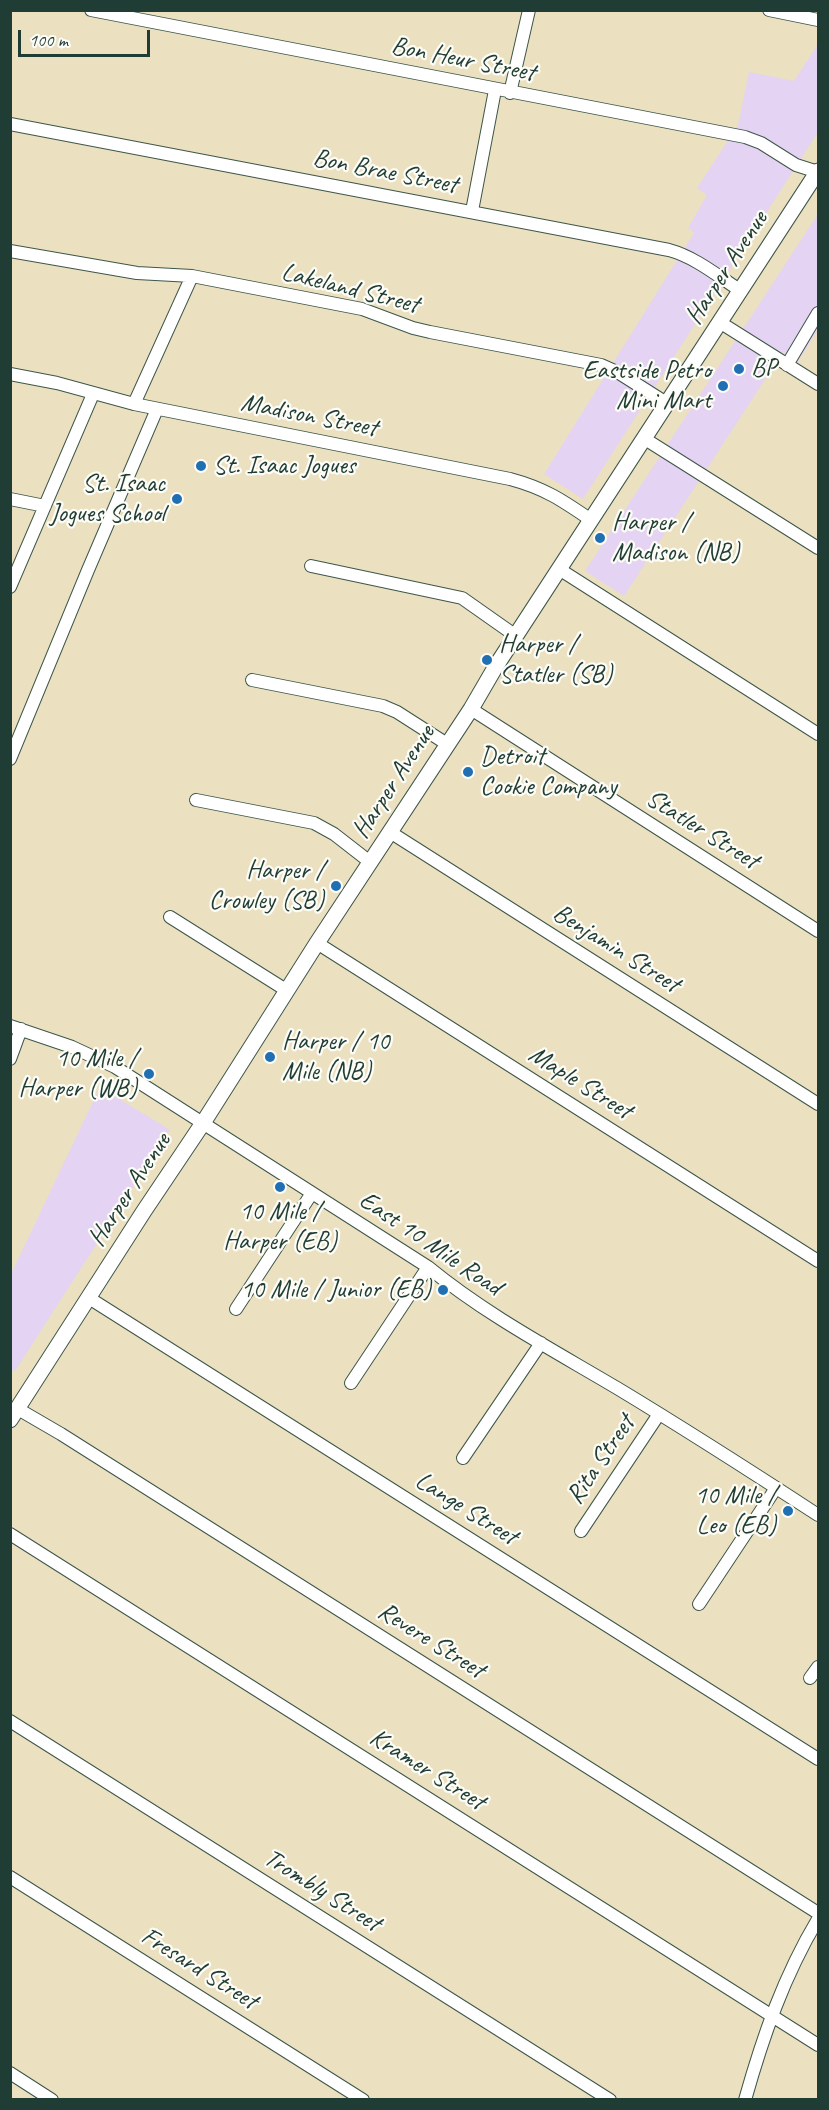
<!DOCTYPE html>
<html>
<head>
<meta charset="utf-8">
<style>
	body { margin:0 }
	#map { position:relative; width:829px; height:2110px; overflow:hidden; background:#ebe1c0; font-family:Caveat,sans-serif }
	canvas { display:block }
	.frame { position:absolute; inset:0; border:12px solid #1f3d34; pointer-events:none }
	.scale { position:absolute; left:18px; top:30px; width:132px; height:27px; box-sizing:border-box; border:3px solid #1f3d34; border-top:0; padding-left:8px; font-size:18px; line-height:21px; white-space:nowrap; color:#1f3d34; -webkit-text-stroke:4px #fdfcf7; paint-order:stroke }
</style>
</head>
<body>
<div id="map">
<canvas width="829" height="2110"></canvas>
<div class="frame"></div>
<div class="scale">100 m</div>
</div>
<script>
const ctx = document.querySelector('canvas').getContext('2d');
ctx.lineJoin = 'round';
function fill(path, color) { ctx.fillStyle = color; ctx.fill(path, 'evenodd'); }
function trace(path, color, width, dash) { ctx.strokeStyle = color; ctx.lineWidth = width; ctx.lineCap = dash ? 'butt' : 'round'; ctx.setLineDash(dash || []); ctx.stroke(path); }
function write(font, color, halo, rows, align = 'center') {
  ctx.font = font + ' Caveat,sans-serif'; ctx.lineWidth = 4.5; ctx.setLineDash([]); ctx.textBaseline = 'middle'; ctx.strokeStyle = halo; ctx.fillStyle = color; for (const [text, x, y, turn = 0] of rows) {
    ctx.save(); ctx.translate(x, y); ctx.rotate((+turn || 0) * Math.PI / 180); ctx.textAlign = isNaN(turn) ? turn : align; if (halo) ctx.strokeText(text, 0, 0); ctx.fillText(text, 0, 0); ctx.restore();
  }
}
const built = new Path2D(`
	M818,44V132L583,499L544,474L694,233L688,228L707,195L697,188L738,125L749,72L794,81Z
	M818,214V330L798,362L783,352L624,596L585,571Z
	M100,1087L170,1130L15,1371L10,1368L11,1274Z`);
const minor = new Path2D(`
	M91,10L745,137L761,143L796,165L818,172
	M769,10L818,20
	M510,93L529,10
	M10,124L669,250C695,257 718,276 741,291
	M472,211L495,90
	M10,251L137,273L192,276L362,309L413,328L430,332L601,365L619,373L668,404
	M721,323L818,384
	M787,365L818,313
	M10,374L57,383L134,404L510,479C544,488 562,500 591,520
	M134,404L192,276
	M645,439L818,548
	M10,499L45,506
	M311,566L462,598L516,636
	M559,569L818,734
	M10,587L93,394
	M252,680L383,706L397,712L447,744
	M471,709L818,931
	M10,759L88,570L157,409
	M196,800L314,823L334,834L370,862
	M390,832L818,1104
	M170,917L286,990
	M317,943L818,1261
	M10,1026L72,1047L115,1067L428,1267C485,1314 553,1350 617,1388C685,1429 752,1472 818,1515
	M10,1059L21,1029
	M89,1298L818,1759
	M236,1309L312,1193
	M351,1383L428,1267
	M18,1409L61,1434L818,1913
	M463,1458L541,1343
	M581,1531L659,1414
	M10,1534L818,2045
	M699,1604L776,1488
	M810,1678L818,1667
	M10,1721L610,2100
	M10,1877L363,2100
	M10,2073L52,2100
	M745,2100C763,2036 784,1976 818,1919`);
const major = new Path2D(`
	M10,1420L144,1211L203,1123L317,943L471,709L496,666L818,171`);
const markers = [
	[739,369,6,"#1f6fb2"],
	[723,386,6,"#1f6fb2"],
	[201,466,6,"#1f6fb2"],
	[177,499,6,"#1f6fb2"],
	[600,538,6,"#1f6fb2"],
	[487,660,6,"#1f6fb2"],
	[468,772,6,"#1f6fb2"],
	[336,886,6,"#1f6fb2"],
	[270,1057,6,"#1f6fb2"],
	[149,1074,6,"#1f6fb2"],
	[280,1187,6,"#1f6fb2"],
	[443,1290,6,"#1f6fb2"],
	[788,1511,6,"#1f6fb2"]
];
const streetNames = [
	["Bon Heur Street",463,60,11],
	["Bon Brae Street",385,172,11],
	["Harper Avenue",727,268,-57],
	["Lakeland Street",350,289,14],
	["Madison Street",309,416,11],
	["Harper Avenue",394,782,-57],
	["Statler Street",702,830,32],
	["Benjamin Street",616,949,32],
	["Maple Street",580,1083,32],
	["Harper Avenue",130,1190,-57],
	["East 10 Mile Road",430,1244,34],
	["Rita Street",601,1460,-56],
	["Lange Street",466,1509,32],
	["Revere Street",431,1641,32],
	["Kramer Street",427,1770,32],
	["Trombly Street",322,1891,32],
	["Fresard Street",199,1969,32]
];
const poiNames = [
	["BP",751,369],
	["Eastside Petro",711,371,"right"],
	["Mini Mart",711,401,"right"],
	["St. Isaac Jogues",213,466],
	["St. Isaac",165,484,"right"],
	["Jogues School",165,514,"right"],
	["Harper /",612,523],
	["Madison (NB)",612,553],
	["Harper /",499,645],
	["Statler (SB)",499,675],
	["Detroit",480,757],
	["Cookie Company",480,787],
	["Harper /",324,871,"right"],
	["Crowley (SB)",324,901,"right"],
	["Harper / 10",282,1042],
	["Mile (NB)",282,1072],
	["10 Mile /",137,1059,"right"],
	["Harper (WB)",137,1089,"right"],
	["10 Mile /",280,1212,"center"],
	["Harper (EB)",280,1242,"center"],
	["10 Mile / Junior (EB)",431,1290,"right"],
	["10 Mile /",776,1496,"right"],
	["Leo (EB)",776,1526,"right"]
];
fill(built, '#e4d3f2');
trace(minor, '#3e5649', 14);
trace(major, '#3e5649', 17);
trace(minor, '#fff', 12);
trace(major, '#fff', 15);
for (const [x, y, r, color] of markers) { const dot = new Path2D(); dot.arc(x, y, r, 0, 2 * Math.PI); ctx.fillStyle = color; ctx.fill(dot); trace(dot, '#fdfcf7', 2); }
write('26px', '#1f3d34', '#fdfcf7', streetNames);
write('26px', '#1f3d34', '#fdfcf7', poiNames, 'left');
</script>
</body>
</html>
